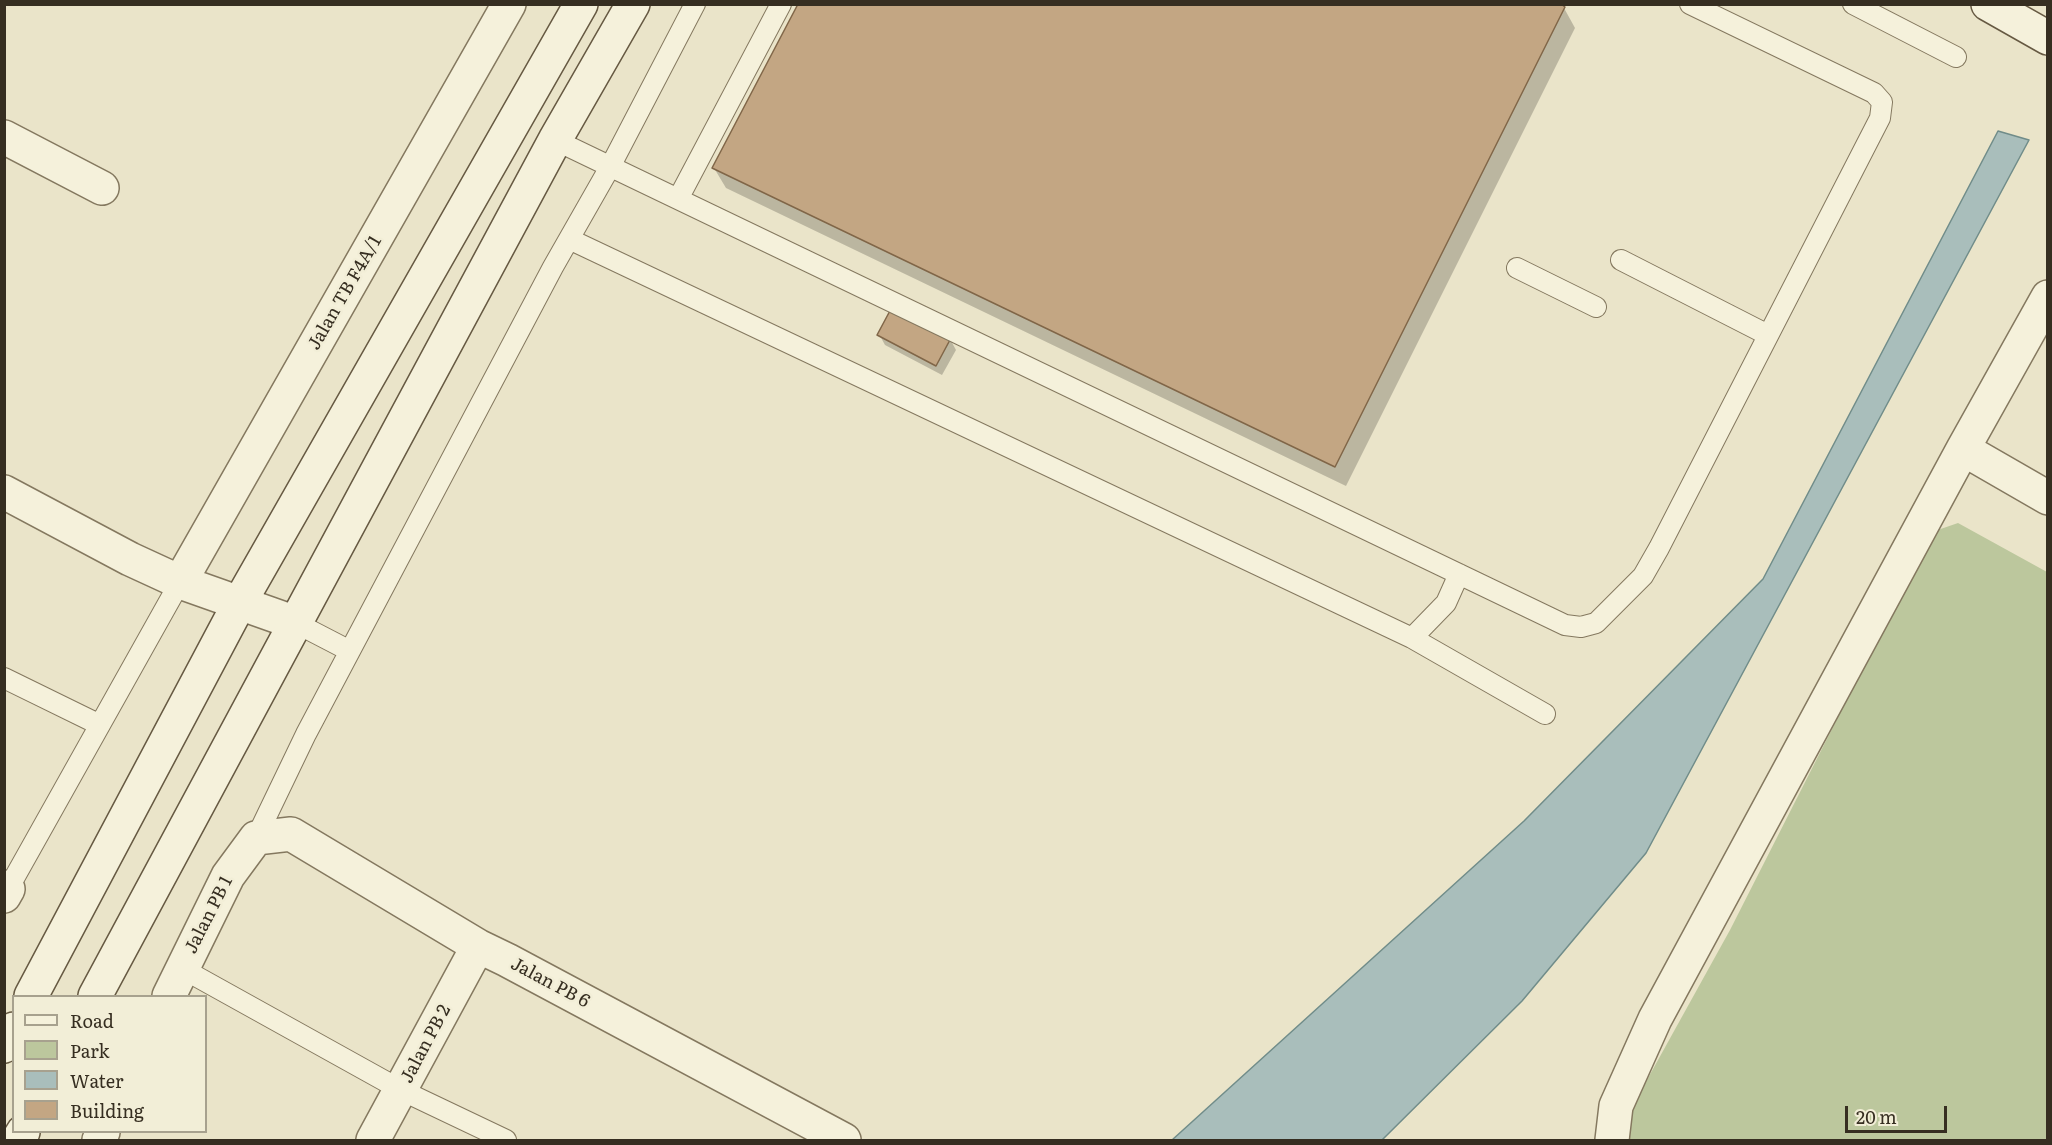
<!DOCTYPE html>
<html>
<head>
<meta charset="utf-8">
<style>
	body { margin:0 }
	#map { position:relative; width:2052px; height:1145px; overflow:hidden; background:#eae4c9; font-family:Literata,serif }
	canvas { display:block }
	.frame { position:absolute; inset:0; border:6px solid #362e21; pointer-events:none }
	.legend { position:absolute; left:12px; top:995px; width:195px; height:138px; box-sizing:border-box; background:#f2eed7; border:2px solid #a7a18e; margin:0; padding:8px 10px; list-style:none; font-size:18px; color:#362e21 }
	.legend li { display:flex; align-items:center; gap:12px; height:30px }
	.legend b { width:30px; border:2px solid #a7a18e }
	.scale { position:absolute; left:1845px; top:1106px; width:102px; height:27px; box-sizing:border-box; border:3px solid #362e21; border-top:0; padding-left:8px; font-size:18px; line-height:21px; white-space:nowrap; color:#362e21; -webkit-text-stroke:4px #f2eed7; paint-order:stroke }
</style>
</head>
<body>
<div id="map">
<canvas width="2052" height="1145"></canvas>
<div class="frame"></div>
<ul class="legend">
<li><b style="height:8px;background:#f5f1db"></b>Road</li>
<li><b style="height:16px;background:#bcc79d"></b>Park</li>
<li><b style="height:16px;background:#a9bebb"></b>Water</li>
<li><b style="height:16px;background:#c3a683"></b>Building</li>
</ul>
<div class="scale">20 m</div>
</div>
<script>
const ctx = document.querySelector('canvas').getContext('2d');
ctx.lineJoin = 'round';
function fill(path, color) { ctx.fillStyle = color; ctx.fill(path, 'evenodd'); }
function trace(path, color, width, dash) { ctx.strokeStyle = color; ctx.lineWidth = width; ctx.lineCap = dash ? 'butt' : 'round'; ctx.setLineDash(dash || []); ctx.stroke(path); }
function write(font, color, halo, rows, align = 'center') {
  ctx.font = font + ' Literata,serif'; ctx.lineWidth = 5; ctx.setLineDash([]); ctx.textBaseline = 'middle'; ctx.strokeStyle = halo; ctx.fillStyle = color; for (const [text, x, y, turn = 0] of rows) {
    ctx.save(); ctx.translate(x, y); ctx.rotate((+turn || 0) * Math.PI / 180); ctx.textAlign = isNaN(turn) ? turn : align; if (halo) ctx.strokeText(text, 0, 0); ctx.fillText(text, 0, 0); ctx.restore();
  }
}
const green = new Path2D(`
	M1958,523L2047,572V1140H1629L1627,1116L1730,930L1932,532Z`);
const water = new Path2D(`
	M1998,131L2029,140L1646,853L1522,1001L1382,1140H1172L1524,821L1763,579Z`);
const shadow = new Path2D(`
	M1564,8L1575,28L1346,486L726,188L714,168Z
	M879,334L950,339L956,350L942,375L885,345Z`);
const building = new Path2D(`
	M798,4H1561L1565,7L1335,467L712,168Z
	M892,307L951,338L936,366L877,335Z`);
const lane = new Path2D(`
	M1853,4L1956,57
	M555,140L1565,625L1581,627L1596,623L1643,576L1659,548L1880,118L1882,102L1874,93L1690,4
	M678,199L781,4
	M569,239L1412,638L1545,714
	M1621,260L1768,335
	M1517,268L1596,307
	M296,623L350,651
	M1412,638L1446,603L1459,574
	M4,678L100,725
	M256,838L306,734L553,267L610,167L695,4
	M8,889L180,582
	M183,969L401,1090L506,1140`);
const street = new Path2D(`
	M4,137L102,188
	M1963,449L2048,498
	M4,492L130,559L180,582L296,623
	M180,582L509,4
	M4,887L8,889L4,896
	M169,996L228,876L256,838L291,834L478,946L507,960L844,1140
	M99,1140L103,1132
	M373,1140L478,946
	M1612,1140L1616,1106L1655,1019L1963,449L2048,297`);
const secondary = new Path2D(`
	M1988,4L2048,38
	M31,996L240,602L581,4
	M95,996L555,140L633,4
	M4,1046L14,1029
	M18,1140L23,1132`);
const streetNames = [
	["Jalan TB F4A/1",345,293,-60],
	["Jalan PB 1",209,915,-63],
	["Jalan PB 6",550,983,28],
	["Jalan PB 2",426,1044,-62]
];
fill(green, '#bcc79d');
fill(water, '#a9bebb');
trace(water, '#708c89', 1.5);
fill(shadow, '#0003');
fill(building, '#c3a683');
trace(building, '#806648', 1.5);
trace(lane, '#84785f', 22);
trace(street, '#84785f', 36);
trace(secondary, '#665942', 36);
trace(lane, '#f5f1db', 20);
trace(street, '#f5f1db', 33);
trace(secondary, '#f5f1db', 33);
write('18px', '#362e21', '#f2eed7', streetNames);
</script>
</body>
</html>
